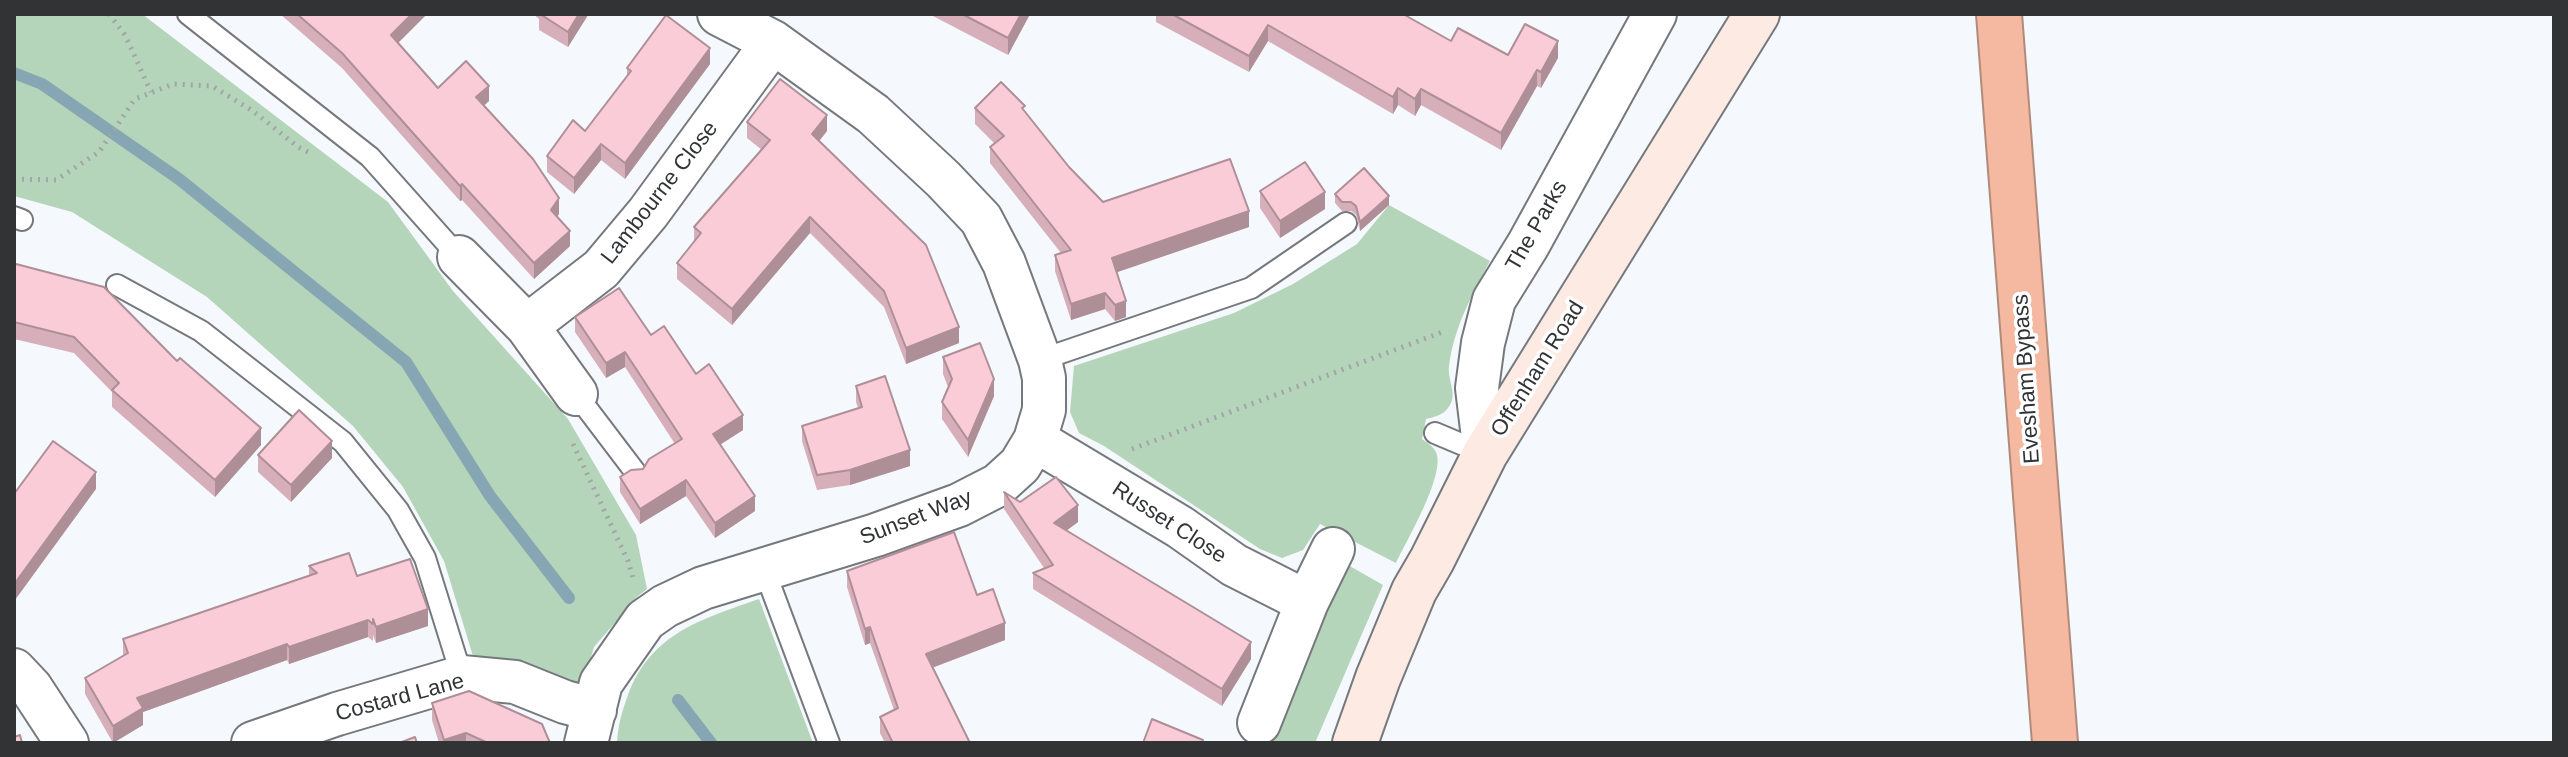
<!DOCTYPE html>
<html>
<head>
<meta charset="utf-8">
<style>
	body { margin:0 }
	#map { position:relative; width:2568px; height:757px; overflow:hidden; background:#f5f9fd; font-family:Helvetica,sans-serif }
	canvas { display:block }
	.frame { position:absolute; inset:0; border:16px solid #313335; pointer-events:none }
</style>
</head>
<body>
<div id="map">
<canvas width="2568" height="757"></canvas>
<div class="frame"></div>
</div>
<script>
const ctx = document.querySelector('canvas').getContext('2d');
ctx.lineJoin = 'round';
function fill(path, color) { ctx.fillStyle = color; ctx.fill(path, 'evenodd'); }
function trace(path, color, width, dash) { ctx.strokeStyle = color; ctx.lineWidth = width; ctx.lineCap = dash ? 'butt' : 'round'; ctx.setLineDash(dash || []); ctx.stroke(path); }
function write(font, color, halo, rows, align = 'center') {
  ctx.font = font + ' Helvetica,sans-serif'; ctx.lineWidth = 7; ctx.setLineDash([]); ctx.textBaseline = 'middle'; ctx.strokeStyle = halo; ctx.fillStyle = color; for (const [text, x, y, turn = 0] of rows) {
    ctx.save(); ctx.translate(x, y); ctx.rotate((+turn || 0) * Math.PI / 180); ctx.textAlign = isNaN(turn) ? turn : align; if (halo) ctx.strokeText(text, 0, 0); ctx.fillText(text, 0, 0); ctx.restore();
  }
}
const green = new Path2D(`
	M14,14H142L388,202L453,291L568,419L636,535L647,589L638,596L594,647L577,705L480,679L444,561L403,487L353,426L207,297L72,212L14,196Z
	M1389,205L1490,261C1472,295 1454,327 1449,366C1447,381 1459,395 1448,408C1443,415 1434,417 1426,419L1422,439C1427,443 1433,446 1436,452C1446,474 1407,540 1396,563L1320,524L1303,550L1282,558L1260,549L1104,446L1079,433L1070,412L1074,366L1234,313L1293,284L1357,244Z
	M1348,565L1383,585L1315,743H1269L1316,619Z
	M759,599L813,743H617C618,725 622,711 628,695C651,633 702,619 759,599Z`);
const stream = new Path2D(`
	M14,73L42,84L179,179L406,362L490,496L569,598
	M678,700L711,743`);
const path = new Path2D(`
	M109,14L125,35L151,92
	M14,179L56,180L99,152L135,99L173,84L212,86L253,111L298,147L312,154
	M573,444L628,561L634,581
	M1132,449L1445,331`);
const lane = new Path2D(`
	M188,14L370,157L459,257
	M14,217L22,220
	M117,285L201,331L343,442L398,510L425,558L462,677
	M1040,360L1251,288L1346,223
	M576,394L636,473
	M1435,433L1485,454
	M764,569L829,743`);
const street = new Path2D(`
	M459,257L527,326L576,394
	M527,326L601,269L648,213L773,42
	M1035,440L1180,527L1234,565L1307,602L1333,549
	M1485,454L1477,388L1483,343L1494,300L1528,245L1655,14
	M14,670L31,688L67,743
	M1259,723L1307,602
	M253,743L337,714L462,677L515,682L565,702L595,710
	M586,743L601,683L645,620L665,606L703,588L876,535L959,505L998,485L1020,465L1035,440L1044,410V378L1040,360L1004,263L981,219L943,179L873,114L773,42L719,14`);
const secondary = new Path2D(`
	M1355,743L1378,678L1414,591L1432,560L1485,454L1757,14`);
const highway = new Path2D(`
	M1999,14L2055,743`);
const wall = new Path2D(`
	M280,14H427L398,43L438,88L489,101L483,106L559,214L557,217L570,246L534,279L462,200L460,201L342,68Z
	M533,14H588V15L568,47L539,30V19Z
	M929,14H1029V16L1008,55Z
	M1156,14H1403L1451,41L1508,55L1558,58L1541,88L1537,86L1501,150L1421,105L1415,116L1398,105L1393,114L1268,41L1249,72L1156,22Z
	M710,64L625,179L601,160L574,194L547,172V156L585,131L627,78V68Z
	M975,108L1025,112L1069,167L1103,202L1249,227L1116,272L1126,317L1115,321L1105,309L1071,320L1055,271V255L1061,253L990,163V147L994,143L975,124Z
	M747,122L827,131L819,141L959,343L906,364L884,307L810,233L732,325L677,279V263L694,242V227L762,150L747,138Z
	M1260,191L1325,209L1280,238L1260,208Z
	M1335,194L1389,205L1360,231L1356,215L1351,211H1342L1335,203Z
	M14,268L261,445L215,497L112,407V392L74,353L14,339Z
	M575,317L651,335L696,374L743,430L720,445L755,511L715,538L686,496L640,524L620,492V477L643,469L675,444L625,367L606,378L575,332Z
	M943,357L994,396L968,457L942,419V402L948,387L943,374Z
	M856,386L910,466L850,485L817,490L802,441V426L858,408L856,402Z
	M258,455L332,458L291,502L258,472Z
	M1004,492L1020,502L1078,522L1067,530L1251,659L1222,706L1033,589V573L1044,568L1004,509Z
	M309,566L357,576L428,626L376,643L373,635V641L368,637L289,664L287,660L143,712V725L113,743L85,694V678L123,656V639L309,576Z
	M847,571L977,595L1005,640L932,668L970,743H885L880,733V717L894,710L870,643L865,645L847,587Z
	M432,703L550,743H439L432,720Z`);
const shadedWall = new Path2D(`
	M412,14H427L391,50V35Z
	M579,14H588V15L568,47V32Z
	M1021,14H1029V16L1008,55V38Z
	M1268,25V41L1249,72V56Z
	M1558,41V58L1541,88V72Z
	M710,48V64L625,179V163Z
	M1537,70V86L1501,150V133Z
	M489,86V101L476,113V97Z
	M1398,88V105L1393,114V97Z
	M1421,89V105L1415,116V99Z
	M827,115V131L812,150V134Z
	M601,144V160L574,194V178Z
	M462,184V200L460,201V186Z
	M1325,192V209L1280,238V221Z
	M1389,196V205L1360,231V222Z
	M559,198V214L551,225V210Z
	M1249,211V227L1112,274V258Z
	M810,217V233L732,325V309Z
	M570,231V246L534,279V263Z
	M1105,293V309L1071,320V304Z
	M1126,301V317L1115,321V305Z
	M959,327V343L906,364V348Z
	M625,352V367L606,378V363Z
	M994,379V396L968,457V440Z
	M743,415V430L713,449V434Z
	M261,428V445L215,497V480Z
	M332,441V458L291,502V485Z
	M910,450V466L850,485V470Z
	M96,472V489L15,600V583Z
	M686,480V496L640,524V509Z
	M755,496V511L715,538V523Z
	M1078,505V522L1054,540V523Z
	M428,609V626L376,643V627Z
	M368,620V637L289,664V647Z
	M1005,623V640L926,670V654Z
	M870,627V643L865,645V629Z
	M1251,642V659L1222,706V689Z
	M287,644V660L143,712V725L113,743V726L137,698Z
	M466,733V743H444V740Z`);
const building = new Path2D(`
	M297,14H412L391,35L438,88L466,61L489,86L476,97L533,159L559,198L551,210L570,231L534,263L462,184L460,186L342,53Z
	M540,14H579L568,32Z
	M962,14H1021L1008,38Z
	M1172,14H1403L1451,41L1458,28L1508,55L1525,24L1558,41L1541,72L1537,70L1501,133L1421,89L1415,99L1398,88L1393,97L1268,25L1249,56Z
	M666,15L710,48L625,163L601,144L574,178L547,156L573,120L585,131L631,71L627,68Z
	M780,79L827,115L812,134L926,245L959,327L906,348L884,291L810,217L732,309L677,263L701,233L694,227L770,140L747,122Z
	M1001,82L1025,106L1022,108L1069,167L1103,202L1230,159L1249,211L1112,258L1126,301L1115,305L1105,293L1071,304L1055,255L1071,250L990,147L1004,136L975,108Z
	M1305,162L1325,192L1280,221L1260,191Z
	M1364,168L1389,196L1360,222L1356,206L1351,202H1342L1335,194Z
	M16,264L104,287L177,361L180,358L261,428L215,480L112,390L119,383L74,337L14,322V268Z
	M619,288L651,335L664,326L696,374L709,364L743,415L713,434L755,496L715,523L686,480L640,509L620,477L631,470L643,469L649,459L682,439L625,352L606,363L575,317Z
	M980,343L994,379L968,440L942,402L952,379L943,357Z
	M885,376L910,450L850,470L817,475L802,426L862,407L856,386Z
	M299,410L332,441L291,485L258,455Z
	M53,441L96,472L15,583L14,494Z
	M1056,477L1078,505L1054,523L1251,642L1222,689L1033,573L1053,565L1004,492L1020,502Z
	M954,532L977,595L993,589L1005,623L926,654L970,743H893L880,717L898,708L870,627L865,629L847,571Z
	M349,553L357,576L410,559L428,609L376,627L373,619V624L368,620L289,647L287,644L137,698L143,708L113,726L85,678L128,653L123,639L317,573L309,566Z
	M469,691L542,724L550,743H488L466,733L444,740L432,703Z
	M1152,719L1203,740L1202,743H1143Z
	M20,735L22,743H14V737Z
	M415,737L417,743H399Z`);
const streetNames = [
	["Lambourne Close",660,193,-52],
	["The Parks",1537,226,-60],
	["Offenham Road",1538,369,-58],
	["Evesham Bypass",2027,379,-94],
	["Sunset Way",916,518,-21],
	["Russet Close",1169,523,33],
	["Costard Lane",400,698,-15]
];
fill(green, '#b4d5ba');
trace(stream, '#86a6b4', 12);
trace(lane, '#75797d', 24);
trace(street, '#75797d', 46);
trace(secondary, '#75797d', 48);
trace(highway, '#b08a7b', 48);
trace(path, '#a2a5a8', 5, [2, 6]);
trace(lane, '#fff', 20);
trace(street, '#fff', 42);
trace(secondary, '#fceae3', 44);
trace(highway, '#f5b9a1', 44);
fill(wall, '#d6afba');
fill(shadedWall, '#ae8f97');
fill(building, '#f9ccd8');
trace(building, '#ae8f97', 2);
write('22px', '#313335', '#fff', streetNames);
</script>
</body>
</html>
